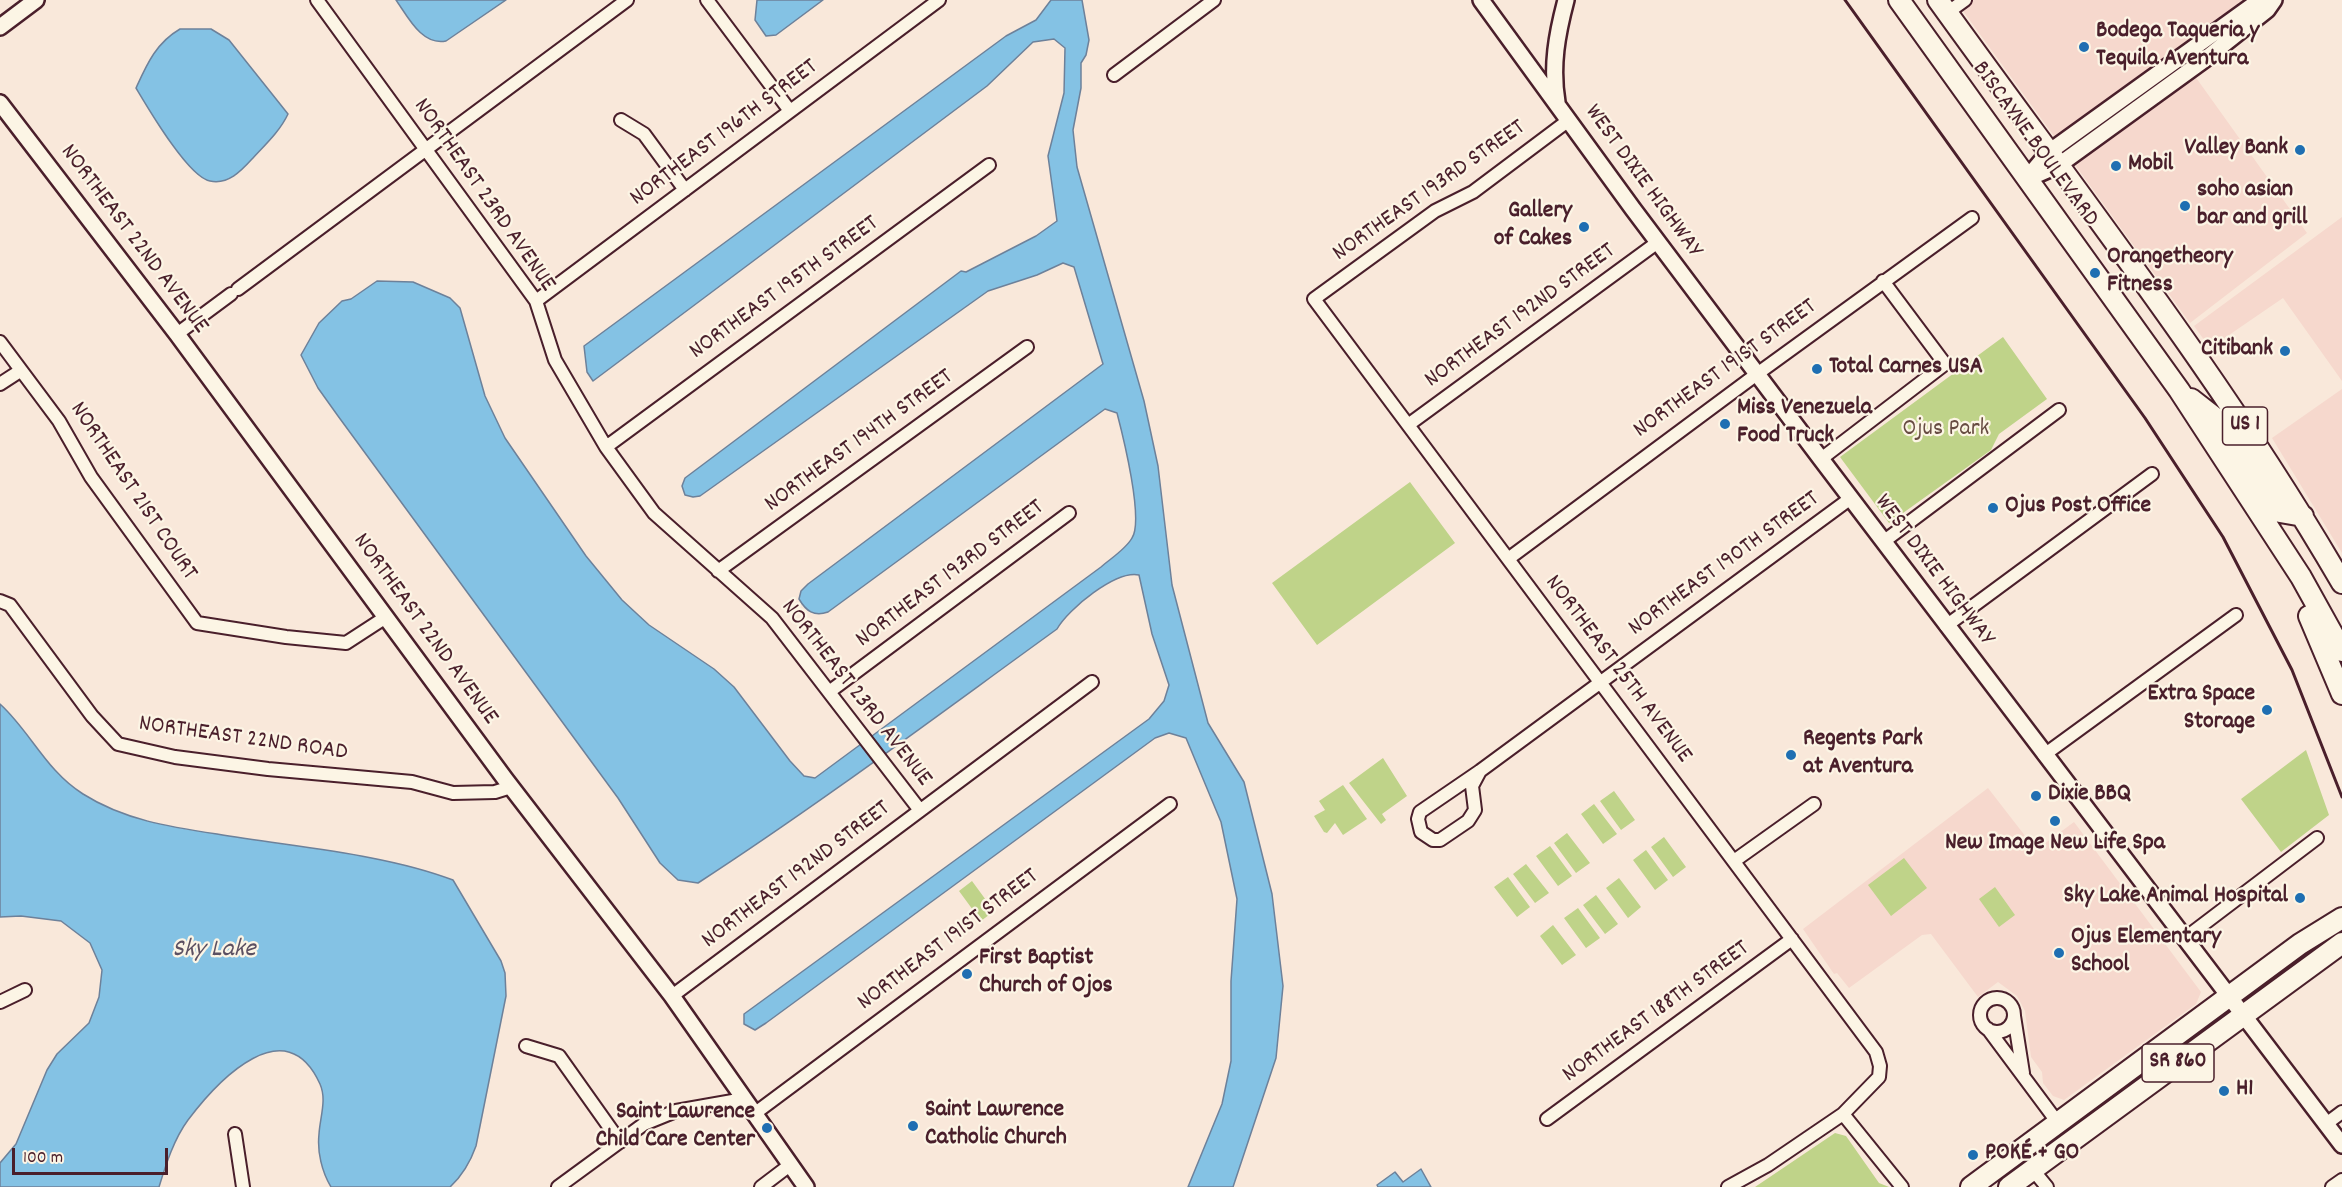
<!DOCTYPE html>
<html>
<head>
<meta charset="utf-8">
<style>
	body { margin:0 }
	#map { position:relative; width:2342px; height:1187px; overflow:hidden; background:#f9e8da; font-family:Dekko,sans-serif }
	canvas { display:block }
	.scale { position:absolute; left:12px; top:1148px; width:156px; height:27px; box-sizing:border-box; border:3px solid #4a1f2b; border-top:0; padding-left:8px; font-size:18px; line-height:21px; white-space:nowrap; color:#4a1f2b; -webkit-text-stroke:4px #fcf5e5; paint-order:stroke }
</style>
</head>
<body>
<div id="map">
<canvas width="2342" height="1187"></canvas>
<div class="scale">100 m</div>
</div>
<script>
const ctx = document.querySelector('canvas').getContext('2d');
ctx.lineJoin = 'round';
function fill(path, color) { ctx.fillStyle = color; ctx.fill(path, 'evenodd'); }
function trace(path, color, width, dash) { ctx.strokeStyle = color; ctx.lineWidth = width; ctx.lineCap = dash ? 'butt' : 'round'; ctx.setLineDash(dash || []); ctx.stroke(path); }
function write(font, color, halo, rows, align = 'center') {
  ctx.font = font + ' Dekko,sans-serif'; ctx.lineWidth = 4.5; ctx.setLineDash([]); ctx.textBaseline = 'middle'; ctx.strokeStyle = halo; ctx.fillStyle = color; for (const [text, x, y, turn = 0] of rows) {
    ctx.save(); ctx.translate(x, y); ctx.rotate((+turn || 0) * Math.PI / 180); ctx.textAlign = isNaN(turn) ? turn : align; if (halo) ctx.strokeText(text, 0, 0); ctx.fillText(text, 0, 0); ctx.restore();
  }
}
const built = new Path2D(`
	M1955,0H2247L2177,51L2307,233L2190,323Z
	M2342,217V381L2283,298L2210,348L2194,326Z
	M2342,389V553L2272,438Z
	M1988,788L2036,850L2074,822L2201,992L2196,1004L2064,1100L2053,1096L2043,1083L2042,1072L2031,1057L2025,1011L2017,996L1998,982L1978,997L1931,934L1922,935L1849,988L1837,973L1834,974L1803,929Z`);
const green = new Path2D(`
	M2003,337L2047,399L1999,434L1991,450L1889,523L1840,457Z
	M1410,482L1455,543L1317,645L1272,583Z
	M2306,750L2329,815L2281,852L2241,799Z
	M1383,758L1407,796L1382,814L1386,820L1381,824L1349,783Z
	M1343,785L1367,819L1343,835L1335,823L1327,833L1324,832L1314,816L1325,810L1319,801Z
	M1614,791L1635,820L1621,830L1600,801Z
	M1594,804L1617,834L1603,844L1581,814Z
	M1567,833L1590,863L1576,873L1554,843Z
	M1664,837L1686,867L1673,877L1651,847Z
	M1550,846L1572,876L1558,886L1536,856Z
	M1646,850L1668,880L1655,890L1633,860Z
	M1904,858L1927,888L1891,916L1868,885Z
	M1526,864L1549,893L1535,903L1513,874Z
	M1508,877L1530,907L1517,917L1494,887Z
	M1619,878L1641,907L1628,918L1606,888Z
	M972,881L994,911L981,921L959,891Z
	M1995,887L2015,915L1999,927L1979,899Z
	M1596,895L1618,924L1605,934L1583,905Z
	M1578,908L1600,938L1586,948L1564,918Z
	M1553,925L1576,955L1562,965L1540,936Z
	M1835,1133L1846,1136L1879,1183L1889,1187H1755Z`);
const water = new Path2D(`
	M396,0H506L446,41C422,46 408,17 396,0Z
	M757,0H823L776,35L766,36L755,20Z
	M1051,0H1082L1089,40L1086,55L1081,63V88L1073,130L1077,167L1144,401L1158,466L1172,585L1208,723L1244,782L1272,894L1283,986L1276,1058L1233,1187H1188L1222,1104L1231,1061V981L1237,899L1221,822L1186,738L1169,733L1155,738L766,1023L755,1030L744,1024V1014L1149,719L1164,701L1169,685L1152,634L1139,575C1116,570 1068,609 1057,629C938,715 821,803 698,883L678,880L660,863L618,798L338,416L318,388L301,355L319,323L342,301L351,299L377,281L413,282L450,298L460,308L485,396L505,438L586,556L622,600L649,625L714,669L734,687L790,761L804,776L815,778L1101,567C1110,559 1126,549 1132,538C1144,520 1123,436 1117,413L1105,409L828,612C814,617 806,611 799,599L801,591L808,584L1103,364L1074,267L1063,263L1037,275L988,291L700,496L693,497L685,495L682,486L685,478L961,271L966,272L1036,236L1057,221L1048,156L1064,93L1065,48L1054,39L1033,42L987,86L593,381L587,372L584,346L1006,36L1036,20Z
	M180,29H211L229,40L288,114C280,131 266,144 253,158C242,170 229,185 210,181C188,177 148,108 136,88C147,64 156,43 180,29Z
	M0,704C30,731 46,771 83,794C124,820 170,827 217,834C292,847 382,853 453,880L501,961L505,973L506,996L476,1146C470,1163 463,1175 450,1187H331C322,1172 317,1152 319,1134C320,1117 327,1100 320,1084C286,1009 219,1079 188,1120C174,1139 166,1164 159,1187H0V1163L16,1144L47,1070L57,1054L89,1023L99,997L102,970L90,943L61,921L21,916L0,917Z
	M1421,1169L1431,1187H1378L1377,1185L1395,1172L1403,1182Z`);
const minor = new Path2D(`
	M317,0L536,301L555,360L606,447L654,513L772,618L919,809
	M707,0L790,111
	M1947,13L1965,0
	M1114,75L1214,0
	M621,120L644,134L685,190
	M1569,120L1473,192L1435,211L1314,299L1876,1052L1880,1066L1879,1077L1843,1114L1768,1165L1728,1187
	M238,289L627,0
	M536,301L939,0
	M177,334L231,294
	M0,342L59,421L91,477L197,623L286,637L346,643L386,617
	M0,384L20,371
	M1408,425L1658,242
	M606,447L989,165
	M1821,459L1945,364L1883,281
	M1883,542L2059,410
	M1508,559L1757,374L1972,218
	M718,571L1027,347
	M0,601L10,605L92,716L118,744L175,757L268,769L412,782L453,793L495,792L511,787
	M1946,626L2152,474
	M829,692L1069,513
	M2044,755L2236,615
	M1480,771L1472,786L1475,810L1468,821L1440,840H1433L1421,832L1418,819L1420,812L1480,771L1851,498
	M1734,861L1814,804
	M2184,939L2317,838
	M672,996L1092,682
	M1980 1015a17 17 0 1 1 34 0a17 17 0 1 1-34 0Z
	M0,1002L25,990
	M2014,1016L2023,1073
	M1988,1029L2058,1123
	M526,1046L559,1056L620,1142
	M754,1114L1170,804
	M1843,1114L1902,1187
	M1547,1119L1792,939
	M2326,1124L2342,1112
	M235,1134L243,1187
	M2033,1170L2047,1187
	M558,1187L644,1124L676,1111L744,1099
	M761,1187L790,1165
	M2332,1187L2342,1180`);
const tertiary = new Path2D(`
	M1481,0L1633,209L1821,459L2342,1145
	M0,27L36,0
	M1557,102C1551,66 1557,34 1566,0
	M0,103L177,334L505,779L672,996L806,1187
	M2029,176L2049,152L2260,0
	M2027,179L2059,165L2204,60L2267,10L2274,0`);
const primary = new Path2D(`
	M1899,0L2179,390L2301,577L2342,651
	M1938,0C2076,192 2223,378 2342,583
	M2191,399L2214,417L2280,512L2303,516
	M2309,616L2342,694
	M1971,1187L2300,944L2342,918
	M2009,1187L2342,943`);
const rail = new Path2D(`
	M1845,0L2145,418L2223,537L2292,670L2342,797`);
const markers = [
	[2084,47,6,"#1f6fb2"],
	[2300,150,6,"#1f6fb2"],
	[2116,166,6,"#1f6fb2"],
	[2185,206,6,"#1f6fb2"],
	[1584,227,6,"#1f6fb2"],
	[2095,273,6,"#1f6fb2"],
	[2285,351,6,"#1f6fb2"],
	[1817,369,6,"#1f6fb2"],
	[1725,424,6,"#1f6fb2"],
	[1993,508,6,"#1f6fb2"],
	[2267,710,6,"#1f6fb2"],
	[1791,755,6,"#1f6fb2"],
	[2036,796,6,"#1f6fb2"],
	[2055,821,6,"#1f6fb2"],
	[2300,898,6,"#1f6fb2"],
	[2059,953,6,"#1f6fb2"],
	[967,974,6,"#1f6fb2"],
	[2224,1091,6,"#1f6fb2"],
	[913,1126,6,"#1f6fb2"],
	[767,1128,6,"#1f6fb2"],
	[1973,1155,6,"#1f6fb2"]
];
const shields = [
	[2245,426,45],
	[2178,1063,72]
];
const shieldNames = [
	["US 1",2245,426],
	["SR 860",2178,1063]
];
const poiNames = [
	["Bodega Taqueria y",2096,33],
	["Tequila Aventura",2096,61],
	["Valley Bank",2288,150,"right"],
	["Mobil",2128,166],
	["soho asian",2197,192],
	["bar and grill",2197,220],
	["Gallery",1572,213,"right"],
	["of Cakes",1572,241,"right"],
	["Orangetheory",2107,259],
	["Fitness",2107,287],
	["Citibank",2273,351,"right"],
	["Total Carnes USA",1829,369],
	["Miss Venezuela",1737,410],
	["Food Truck",1737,438],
	["Ojus Post Office",2005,508],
	["Extra Space",2255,696,"right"],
	["Storage",2255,724,"right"],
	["Regents Park",1803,741],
	["at Aventura",1803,769],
	["Dixie BBQ",2048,796],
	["New Image New Life Spa",2055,845,"center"],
	["Sky Lake Animal Hospital",2288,898,"right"],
	["Ojus Elementary",2071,939],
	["School",2071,967],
	["First Baptist",979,960],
	["Church of Ojos",979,988],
	["H1",2236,1091],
	["Saint Lawrence",925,1112],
	["Catholic Church",925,1140],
	["Saint Lawrence",755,1114,"right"],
	["Child Care Center",755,1142,"right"],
	["POKÉ + GO",1985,1155]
];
const streetNames = [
	["NORTHEAST 196TH STREET",725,134,-37],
	["BISCAYNE BOULEVARD",2034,145,54],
	["WEST DIXIE HIGHWAY",1642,182,54],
	["NORTHEAST 193RD STREET",1430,192,-35],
	["NORTHEAST 23RD AVENUE",483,196,55],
	["NORTHEAST 22ND AVENUE",133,240,53],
	["NORTHEAST 195TH STREET",785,289,-36],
	["NORTHEAST 192ND STREET",1521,317,-36],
	["NORTHEAST 191ST STREET",1726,370,-36],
	["NORTHEAST 194TH STREET",860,442,-36],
	["NORTHEAST 21ST COURT",132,492,56],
	["NORTHEAST 190TH STREET",1725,565,-36],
	["WEST DIXIE HIGHWAY",1933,571,53],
	["NORTHEAST 193RD STREET",951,575,-37],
	["NORTHEAST 22ND AVENUE",424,630,54],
	["NORTHEAST 25TH AVENUE",1617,670,53],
	["NORTHEAST 23RD AVENUE",855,694,52],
	["NORTHEAST 22ND ROAD",243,740,8],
	["NORTHEAST 192ND STREET",797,876,-37],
	["NORTHEAST 191ST STREET",949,941,-37],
	["NORTHEAST 188TH STREET",1657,1013,-36]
];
const parkNames = [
	["Ojus Park",1946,431]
];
const waterNames = [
	["Sky Lake",214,951]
];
fill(built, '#f6d8cd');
fill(green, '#bfd389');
fill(water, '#84c2e4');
trace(water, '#6d819a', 1.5);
trace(minor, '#4a1f2b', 16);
trace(tertiary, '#4a1f2b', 20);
trace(primary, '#4a1f2b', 24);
trace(minor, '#fcf5e5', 12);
trace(tertiary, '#fcf5e5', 15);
trace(primary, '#fcf5e5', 20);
trace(rail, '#4a1f2b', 3);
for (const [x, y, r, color] of markers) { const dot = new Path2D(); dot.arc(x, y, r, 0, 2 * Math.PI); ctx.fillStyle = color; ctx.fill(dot); trace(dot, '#fcf5e5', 2); }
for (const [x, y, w] of shields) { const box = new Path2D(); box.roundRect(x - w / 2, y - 19, w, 38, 4.5); ctx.fillStyle = '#fcf5e5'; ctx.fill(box); trace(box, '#4a1f2b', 1.5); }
write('bold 22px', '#4a1f2b', null, shieldNames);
write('bold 24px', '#4a1f2b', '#fcf5e5', poiNames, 'left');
write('24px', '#4a1f2b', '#fcf5e5', streetNames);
write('24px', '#674c42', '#fcf5e5', parkNames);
write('italic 26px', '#5b5062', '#fcf5e5', waterNames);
</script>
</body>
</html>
